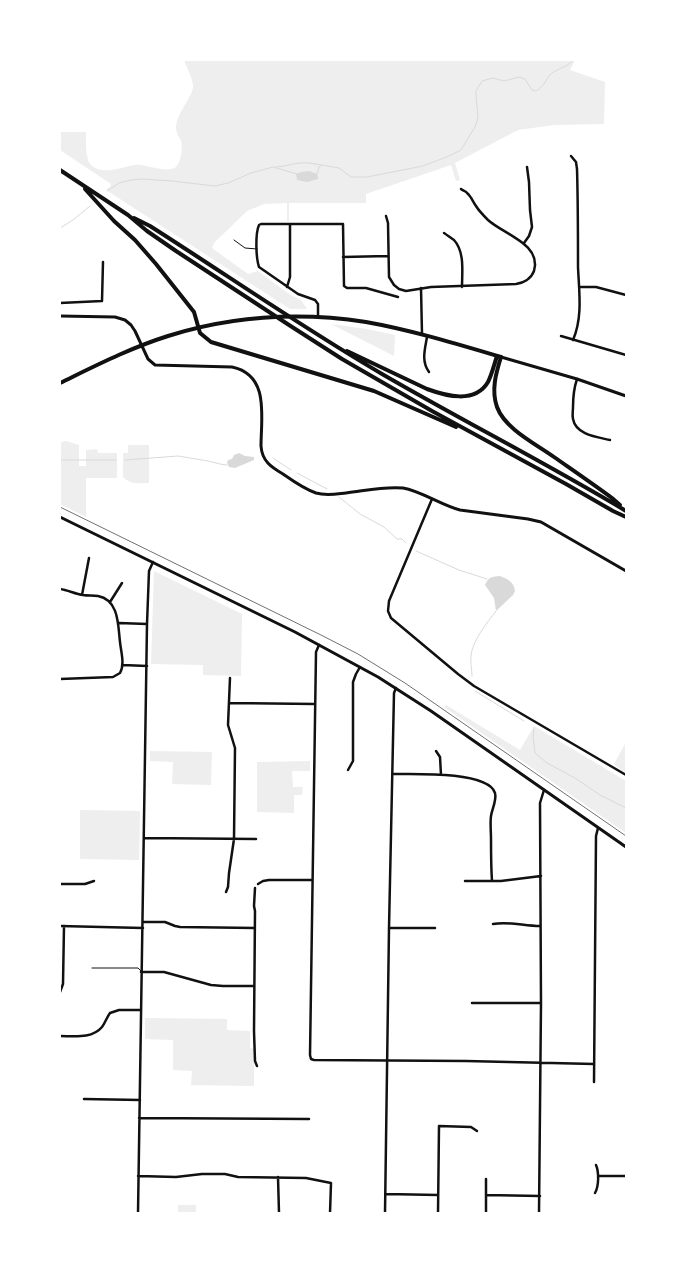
<!DOCTYPE html>
<html>
<head>
<meta charset="utf-8">
<style>
	body { margin:0 }
	#map { position:relative; width:686px; height:1273px; overflow:hidden; background:#fff; font-family:Signika,sans-serif }
	canvas { display:block }
	.frame { position:absolute; inset:0; border:61px solid #fff; pointer-events:none }
</style>
</head>
<body>
<div id="map">
<canvas width="686" height="1273"></canvas>
<div class="frame"></div>
</div>
<script>
const ctx = document.querySelector('canvas').getContext('2d');
ctx.lineJoin = 'round';
function fill(path, color) { ctx.fillStyle = color; ctx.fill(path, 'evenodd'); }
function trace(path, color, width, dash) { ctx.strokeStyle = color; ctx.lineWidth = width; ctx.lineCap = dash ? 'butt' : 'round'; ctx.setLineDash(dash || []); ctx.stroke(path); }
const green = new Path2D(`
	M184,60H575L570,70L605,82L604,124L554,125L518,130L455,163L460,180L456,181L451,165L366,194V203H289V221H287V203L264,204L247,211L214,243L212,248L248,274L258,271L289,294L301,300L307,309H290L106,190L110,187L111,184L60,150V132H86C86,140 85,159 91,165C103,176 121,167 135,165C140,164 145,166 150,167C158,168 169,172 176,167C181,162 183,147 181,141C179,136 176,133 176,127C177,112 194,96 193,85C192,77 187,68 184,60Z
	M331,324L367,329L395,335L394,356Z
	M66,441L79,445V466H86V450L97,449L98,453H117V478H86V517L60,504V442Z
	M128,445H149V483C139,483 131,485 123,477V453H128Z
	M154,571L242,614L241,676L203,675V665L151,664Z
	M446,705L520,750L534,726L626,781V833L444,707Z
	M626,742V773L616,766L614,764Z
	M150,751L212,752L211,785L172,784L173,762L150,761Z
	M310,761V771H292L293,787H303L302,795H294V813L257,812V762Z
	M80,810L140,811L139,860L80,859Z
	M145,1018L227,1019V1030L250,1031V1048L254,1049V1086L191,1085L192,1071L173,1070V1040L145,1039Z
	M178,1205H196V1213H178Z`);
const water = new Path2D(`
	M309,171L317,174L318,177V179L307,182L297,180L296,174L301,172Z
	M239,453L245,456L254,457V460L235,468L229,467L227,463L228,460L232,459L234,455Z
	M500,576C508,579 514,582 515,591L513,595L496,611L494,598L485,585C489,576 492,577 500,576Z`);
const stream = new Path2D(`
	M276,167C285,167 292,163 301,163C308,162 314,164 321,165
	M316,174H317L319,167L322,165L339,168L351,177H367L423,166L449,156L461,150L476,125L478,117L476,95V91L482,81L493,78L504,81L519,77L525,79L532,90L536,91C546,85 545,79 552,73C559,68 568,67 573,60
	M107,191L119,183L131,180L142,179L172,181L215,186L228,183L251,173L273,167L297,174
	M60,228L73,220L90,206
	M273,458L291,470
	M60,460H116
	M125,460L178,456L208,461L220,464L227,465
	M297,473L327,489
	M339,497L360,514L384,527L397,539H402L406,543
	M416,551L459,570L487,579
	M472,676C472,669 470,662 471,656C472,641 487,623 496,611
	M475,691L524,721
	M534,729L533,737L535,753L547,763L575,778L600,795L626,808`);
const service = new Path2D(`
	M234,240L245,248L257,249
	M92,968H138L141,971`);
const minor = new Path2D(`
	M571,156L576,162L577,169C578,202 578,234 578,267C579,291 583,317 573,340
	M386,216L388,223L389,277L394,285L399,289L406,291L431,287L516,284C523,283 531,279 534,271C542,244 503,234 488,220C484,216 479,211 476,206C473,202 471,196 467,193C466,191 463,191 461,189
	M444,233C447,235 451,238 454,240C465,252 462,272 462,287
	M524,243L529,236L532,227L530,210L529,182L527,167
	M343,257L388,256
	M287,287L290,277V224
	M579,287H596L626,295
	M421,288L422,334
	M60,303L102,301L103,262
	M318,317V304L315,300L298,294L259,267C256,258 255,234 259,225L261,224H343L344,286L347,288H366L398,297
	M561,336L626,355
	M427,337C425,349 421,361 429,372
	M577,379C574,388 573,397 573,407C573,411 572,415 573,419C576,435 597,437 610,440
	M432,499L389,601L388,611L391,618L458,674L474,686L626,775
	M60,589C68,590 75,594 83,595C88,596 93,595 98,596C119,600 118,625 120,642C121,652 125,664 120,673L113,677L60,679
	M82,595L89,558
	M110,602L122,583
	M119,623L147,624
	M319,645L316,652L310,1055L311,1059L314,1060L466,1061L594,1064
	M123,665L147,666
	M229,703L315,704
	M436,751L440,757L441,775
	M348,770L353,761V682L356,674L360,667
	M393,774C412,774 488,771 495,793C497,800 492,809 491,816C490,823 491,831 491,839C491,853 491,867 492,881
	M144,838L256,839
	M465,881H501L541,876
	M60,884H85L94,881
	M258,884L263,881L269,880H312
	M255,888L254,906L255,911L254,1031L255,1061L257,1066
	M226,892L228,887L229,873L234,839L235,748L228,725L230,678
	M143,922H165L175,926L180,927L255,928
	M493,924C509,921 524,926 540,926
	M60,926L143,928
	M389,928H435
	M141,972H164L211,985L223,986H254
	M60,992L63,984L64,926
	M472,1003H541
	M60,1036C74,1036 92,1039 102,1027C105,1023 107,1017 110,1013L119,1010H141
	M594,1082L596,836L598,828
	M84,1099L140,1100
	M139,1118L309,1119
	M138,1176L176,1177L202,1174H225L238,1177L306,1178L331,1183L330,1213
	M598,1176H626
	M278,1177L279,1213
	M595,1193C599,1186 599,1172 596,1165
	M386,1194L438,1195
	M486,1195L540,1196
	M138,1213L147,624L149,571L153,562
	M385,1213L389,928L394,693L396,688
	M438,1213L439,1126L471,1127L477,1131
	M486,1213V1179
	M539,1213L541,1003L540,803L544,790`);
const tertiary = new Path2D(`
	M60,316L115,317L125,320L131,325L135,331L148,359L155,365L232,367C270,375 261,417 261,446C262,461 271,467 283,474C293,481 304,489 316,493C326,496 336,494 346,493C364,491 384,486 403,488C421,491 441,505 460,510L528,519L541,522L626,571
	M60,517L295,632L378,677L431,711L626,847`);
const secondary = new Path2D(`
	M501,357L577,379L626,396`);
const primary = new Path2D(`
	M60,383C95,366 130,348 168,336C232,316 300,312 366,322C411,330 457,344 501,357`);
const trunk = new Path2D(`
	M60,170L128,215L147,231L176,251L289,325L342,359L432,411L566,484L613,511L626,517
	M85,189L114,221L135,240L156,264L194,312L200,333L211,342L374,391L456,427
	M134,218L150,226C227,275 303,328 382,374C463,421 546,463 626,511
	M347,351L427,389C446,396 475,404 488,382C492,374 494,365 497,356
	M501,357C496,373 491,390 497,407C505,429 536,444 554,457C574,471 593,484 612,498L620,505`);
const rail = new Path2D(`
	M60,507L321,635L358,654L405,683L626,836`);
fill(green, '#eee');
fill(water, '#d9d9d9');
trace(stream, '#d9d9d9', 1);
trace(service, '#111', 1);
trace(minor, '#111', 2.5);
trace(tertiary, '#111', 3);
trace(secondary, '#111', 3);
trace(primary, '#111', 4);
trace(trunk, '#111', 4);
trace(rail, '#707070', 1);
</script>
</body>
</html>
